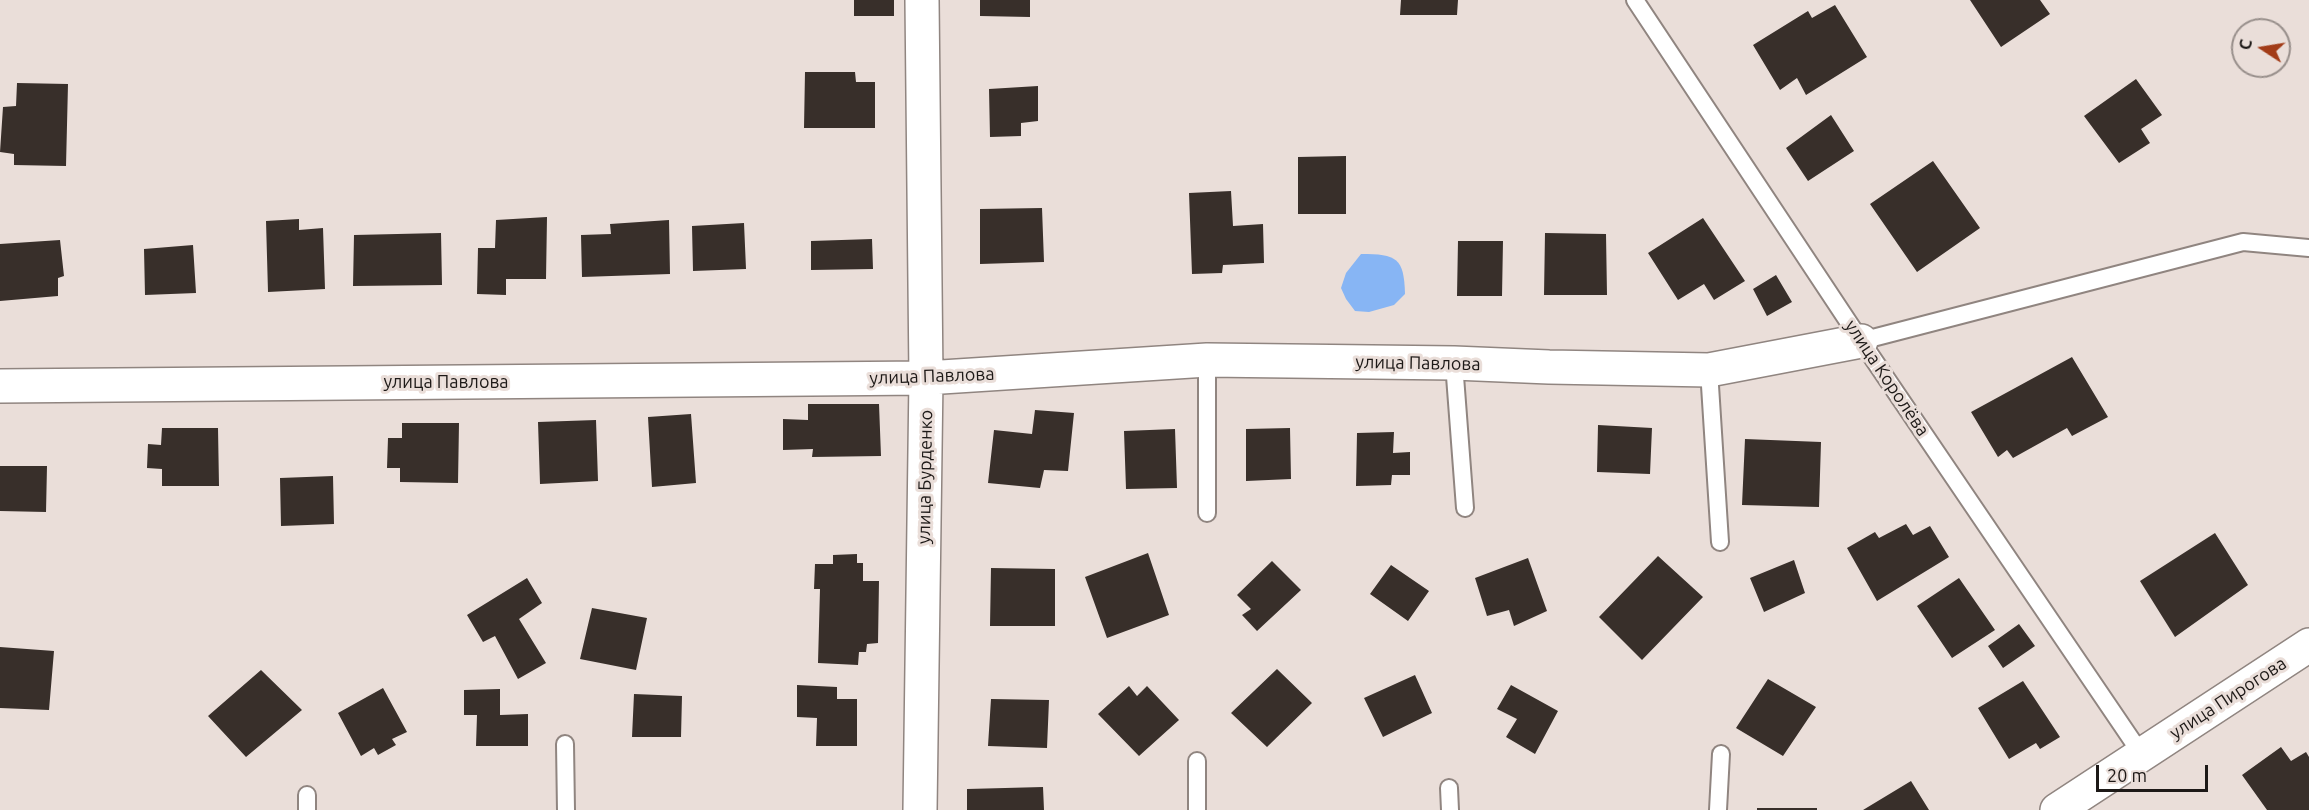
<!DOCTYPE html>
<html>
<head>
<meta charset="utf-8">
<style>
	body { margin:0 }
	#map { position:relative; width:2309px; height:810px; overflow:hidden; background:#eaded9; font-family:Ubuntu,sans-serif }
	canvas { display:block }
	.north { position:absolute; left:2231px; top:18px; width:60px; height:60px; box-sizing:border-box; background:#eaded9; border:2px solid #988f8b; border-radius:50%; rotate:282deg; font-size:16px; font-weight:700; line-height:24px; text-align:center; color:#1d1917 }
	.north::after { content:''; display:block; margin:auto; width:21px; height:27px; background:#a23c18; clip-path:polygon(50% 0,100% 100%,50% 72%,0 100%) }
	.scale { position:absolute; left:2096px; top:765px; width:112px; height:27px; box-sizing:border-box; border:3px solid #1d1917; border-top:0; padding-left:8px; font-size:18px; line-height:21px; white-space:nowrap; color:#1d1917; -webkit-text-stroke:4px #eaded9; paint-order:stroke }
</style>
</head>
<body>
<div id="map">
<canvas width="2309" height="810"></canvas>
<div class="north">С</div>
<div class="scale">20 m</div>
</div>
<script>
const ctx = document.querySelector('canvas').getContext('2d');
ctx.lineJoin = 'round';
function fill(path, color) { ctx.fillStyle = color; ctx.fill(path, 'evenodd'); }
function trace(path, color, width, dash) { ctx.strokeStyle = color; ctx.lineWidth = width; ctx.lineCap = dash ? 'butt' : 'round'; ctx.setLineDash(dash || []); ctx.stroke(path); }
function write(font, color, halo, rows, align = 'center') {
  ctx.font = font + ' Ubuntu,sans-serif'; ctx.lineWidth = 6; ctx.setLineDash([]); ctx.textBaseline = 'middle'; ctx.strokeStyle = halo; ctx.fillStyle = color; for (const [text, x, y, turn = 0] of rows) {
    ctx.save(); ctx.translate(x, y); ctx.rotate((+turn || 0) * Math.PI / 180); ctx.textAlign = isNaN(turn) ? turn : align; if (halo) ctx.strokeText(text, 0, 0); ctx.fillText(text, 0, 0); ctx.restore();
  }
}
const water = new Path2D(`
	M1361,254C1397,254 1404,258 1405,294L1394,305L1369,312L1355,311L1346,299L1341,288L1346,273Z`);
const building = new Path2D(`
	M854,0H894V16H854Z
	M980,0H1030V17L980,16Z
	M1401,0H1458L1457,15H1400Z
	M1970,0H2040L2050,14L2001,47Z
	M1835,5L1867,57L1806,95L1797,78L1780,90L1753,45L1808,11L1812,18Z
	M805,72H855L856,82H875V128H804Z
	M2136,79L2162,115L2141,129L2150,143L2119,163L2084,116Z
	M17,83L68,84L66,166L14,165V154L0,152L3,107L16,106Z
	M1038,86V121L1021,123V136L990,137L989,89Z
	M1831,115L1854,151L1808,181L1786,148Z
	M1346,156V214H1298V157Z
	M1933,161L1980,228L1917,272L1870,204Z
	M1231,191L1233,226L1263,224L1264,263L1223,265L1222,273L1192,274L1189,193Z
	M1042,208L1044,262L980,264V209Z
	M547,217L546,279H506V295L477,294L478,248H495L496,220Z
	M1703,218L1745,281L1714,300L1704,284L1678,300L1648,253Z
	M299,219V230L323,228L325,289L268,292L266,221Z
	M669,220L670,274L582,277L581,235L611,234L610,224Z
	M744,223L746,269L693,271L692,226Z
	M441,233L442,285L353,286L354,235Z
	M1545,233L1606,234L1607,295H1544Z
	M872,239L873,269L811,270V241Z
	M60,240L64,276L58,278V296L0,301V244Z
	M1458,241H1503L1502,296H1457Z
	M193,245L196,293L145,295L144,249Z
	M1776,275L1792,302L1767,316L1753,289Z
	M2072,357L2108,417L2072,436L2067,428L2013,458L2007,450L1998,457L1971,412Z
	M808,404H879L881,456L812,457L813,449L783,450V419L808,420Z
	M1035,410L1074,413L1068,471L1044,470L1040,488L988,483L994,430L1032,434Z
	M691,414L696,483L652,487L648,417Z
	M596,420L598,481L540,484L538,422Z
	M402,423H459L458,483L400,482V468H387L388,438H402Z
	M1598,425L1652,428L1650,474L1597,472Z
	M162,428H218L219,486H162V469L147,468L148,444L161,445Z
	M1290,428L1291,479L1246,481V429Z
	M1175,429L1177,488L1126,489L1124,431Z
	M1394,432L1393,453L1410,452V475H1392L1391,485L1356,486L1357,433Z
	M1745,439L1821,442L1819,507L1742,505Z
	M0,466H47L46,512L0,511Z
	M333,476L334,524L281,526L280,478Z
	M1906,524L1913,535L1930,526L1949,557L1877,601L1847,548L1875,532L1879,538Z
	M2215,533L2248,585L2175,637L2140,581Z
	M1148,553L1169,615L1107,638L1085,577Z
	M857,554V563H863V581H879L878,643L867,644L866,652H859L858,665L818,663L820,589H814L815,564H833V555Z
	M1658,556L1703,597L1642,660L1599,617Z
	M1528,558L1547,611L1514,626L1509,610L1487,616L1475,578Z
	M1794,560L1805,593L1764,612L1750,578Z
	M1272,561L1301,590L1257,631L1242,615L1251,609L1237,595Z
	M1391,565L1429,591L1408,621L1370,594Z
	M991,568L1055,569V626H990Z
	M527,578L542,603L519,619L546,663L518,679L495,636L483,642L467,615Z
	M1959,578L1995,630L1952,658L1917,606Z
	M592,608L647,618L636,670L580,659Z
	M2019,624L2035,646L2003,668L1988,646Z
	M0,647L54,651L49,710L0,708Z
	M1277,669L1312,703L1267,747L1231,713Z
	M261,670L302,710L246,757L208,716Z
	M1415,675L1432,713L1383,737L1364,698Z
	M1768,679L1816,707L1783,756L1736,728Z
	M2023,681L2060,737L2040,749L2036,743L2009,759L1978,708Z
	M797,685L837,687V699H857V746H816L817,718L797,717Z
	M1511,685L1558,711L1535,754L1506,737L1517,719L1497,709Z
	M1129,686L1137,696L1147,686L1179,720L1139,756L1098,714Z
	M383,688L407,732L392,739L396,745L378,755L374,748L361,756L338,713Z
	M500,689V715L528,714V746H476L477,715H464V690Z
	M634,694L682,696L681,737H632Z
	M991,699L1049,700L1047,748L988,746Z
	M2281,747L2291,761L2306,752L2309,757V810H2267L2242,775Z
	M1911,781L1929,810H1863Z
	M1043,787L1044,810H967V789Z
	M1757,808H1817V810H1757Z`);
const service = new Path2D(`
	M1635,0L1861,341L2142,755
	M1861,341L2243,242L2309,248
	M1207,360V513
	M1454,363L1465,508
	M1709,370L1720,542
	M565,744L566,810
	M1449,788L1450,810
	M307,795V810
	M1197,810V761
	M1718,810L1721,754`);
const minor = new Path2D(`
	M0,386L926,378L1207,360L1454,363L1549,367L1709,370L1861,341
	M920,810L926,378L922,0
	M2057,810L2309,645`);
const streetNames = [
	["улица Павлова",1418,363,1],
	["улица Павлова",932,376,-2],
	["улица Королёва",1887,378,56],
	["улица Павлова",446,382],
	["улица Бурденко",925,477,-89],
	["улица Пирогова",2228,698,-33]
];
fill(water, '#87b5f4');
fill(building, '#382f2a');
trace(service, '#908580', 20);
trace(minor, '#908580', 36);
trace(service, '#fff', 16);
trace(minor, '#fff', 33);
write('18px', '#1d1917', '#eaded9', streetNames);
</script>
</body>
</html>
